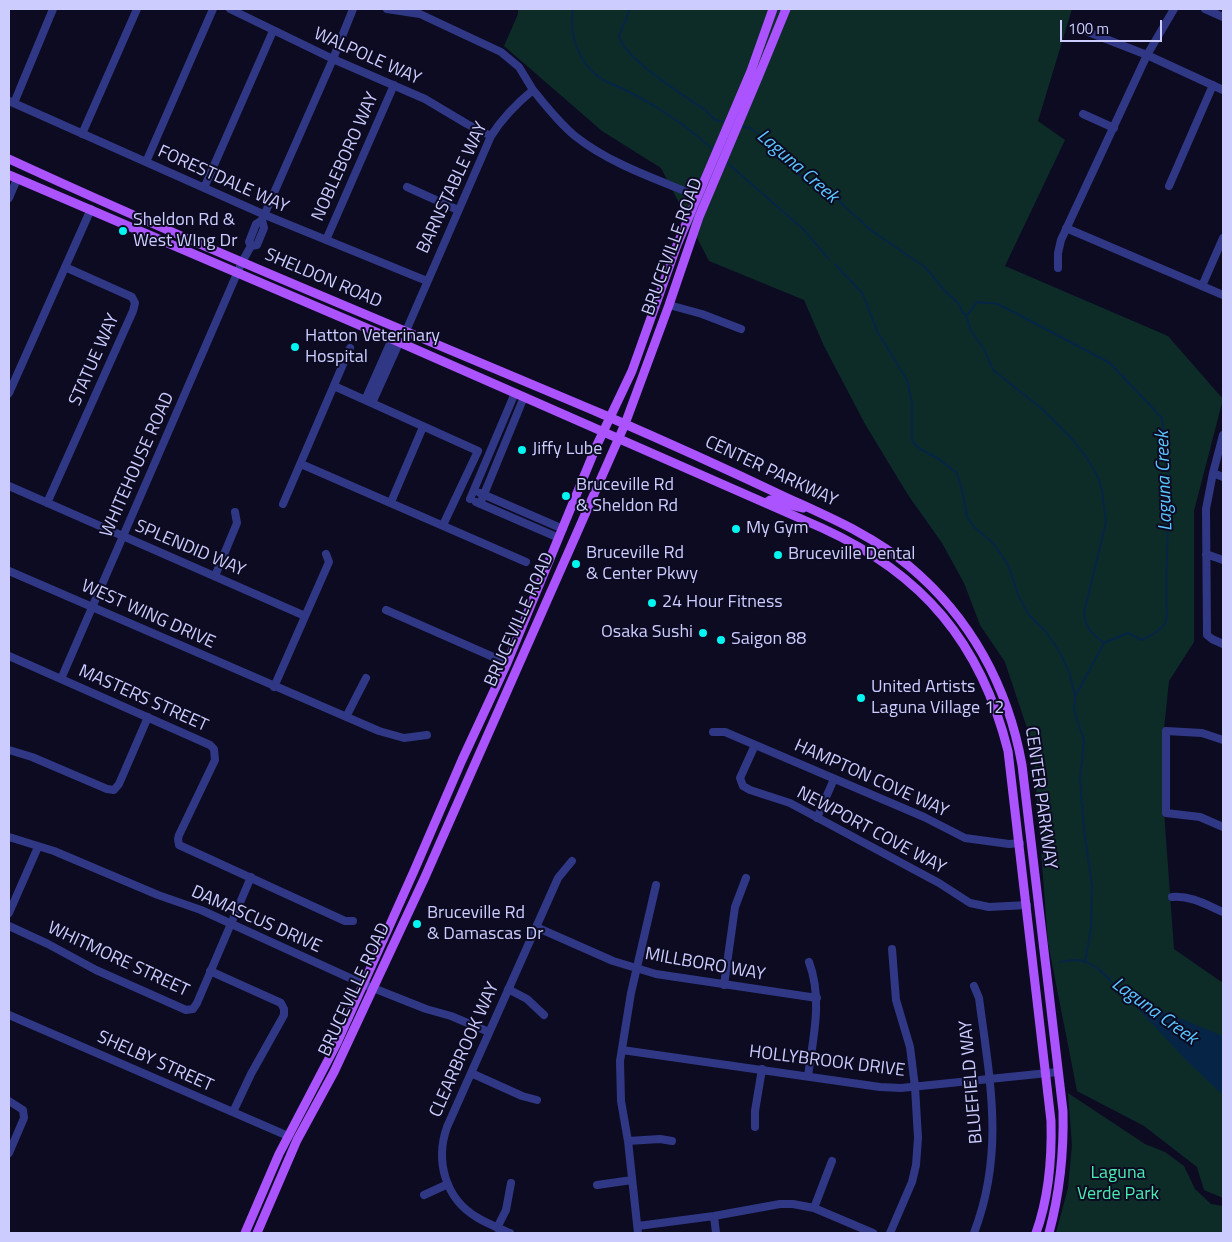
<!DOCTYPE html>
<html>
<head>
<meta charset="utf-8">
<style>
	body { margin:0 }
	#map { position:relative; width:1232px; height:1242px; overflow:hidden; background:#0c0b22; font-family:"Titillium Web",sans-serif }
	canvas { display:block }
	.frame { position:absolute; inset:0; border:10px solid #ccf; pointer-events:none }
	.scale { position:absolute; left:1060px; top:20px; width:102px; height:22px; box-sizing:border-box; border:2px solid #ccf; border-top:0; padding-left:6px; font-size:15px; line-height:18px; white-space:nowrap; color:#ccf; -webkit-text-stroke:4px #0c0b22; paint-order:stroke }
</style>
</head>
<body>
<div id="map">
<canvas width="1232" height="1242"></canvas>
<div class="frame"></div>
<div class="scale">100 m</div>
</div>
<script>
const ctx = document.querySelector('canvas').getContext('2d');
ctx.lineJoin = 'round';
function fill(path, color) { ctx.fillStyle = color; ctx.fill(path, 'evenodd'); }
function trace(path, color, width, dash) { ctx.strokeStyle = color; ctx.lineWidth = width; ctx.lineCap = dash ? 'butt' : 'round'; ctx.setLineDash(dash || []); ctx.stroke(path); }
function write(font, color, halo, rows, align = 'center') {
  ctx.font = font + ' "Titillium Web",sans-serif'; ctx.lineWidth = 4; ctx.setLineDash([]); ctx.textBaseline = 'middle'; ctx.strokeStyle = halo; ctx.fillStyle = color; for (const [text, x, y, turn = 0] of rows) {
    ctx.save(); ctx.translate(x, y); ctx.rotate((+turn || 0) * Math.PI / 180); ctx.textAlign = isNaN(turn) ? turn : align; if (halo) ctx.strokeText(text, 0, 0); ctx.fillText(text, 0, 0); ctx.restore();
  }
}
const green = new Path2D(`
	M518,9H1072L1038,121L1065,140L1005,266L1168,336L1223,399L1194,511V642L1169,681L1164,729V811L1174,949L1223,983V1198L1204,1190L1197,1167L1144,1126L1077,1091L1048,943L1033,746L1005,662L980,625L964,583L942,543L908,495L865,424L824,346L804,300L709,261L661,168L602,131L504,46L518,14Z
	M1068,1093L1145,1144L1165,1152L1184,1166L1195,1189L1211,1204L1223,1206V1233H1056L1068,1188L1072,1145Z`);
const water = new Path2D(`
	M1126,996L1223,1036V1095L1186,1060Z`);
const stream = new Path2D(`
	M573,9C568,36 580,67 605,81C611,84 617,86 623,89C634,94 646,101 656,107C677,120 697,135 715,151
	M630,9L619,36C624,59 685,96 705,110L715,120L726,122
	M740,126L750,128L772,144L798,174L833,196L872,231L925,267L945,291L959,304L963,313L966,315L968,314L977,302L998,304L1110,363L1162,418L1169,481L1166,594C1168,624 1169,627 1141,640L1128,633L1104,643
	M725,161L802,228L829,259
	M835,264L863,294L877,331L907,380L912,403V441L919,448L939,459L957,473L963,495L967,517L974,527L993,543L1008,565L1019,597L1029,615L1046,632L1059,651L1070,674L1075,696L1074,711L1084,740L1080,779L1084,830L1092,885L1091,928L1085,962
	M966,315L971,331L984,349L993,370L1042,409L1074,441L1087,458L1097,475L1102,490L1106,522L1084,613C1085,628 1093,635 1104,643L1076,695
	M1060,962C1065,961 1070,960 1076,960C1096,960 1113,984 1126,997`);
const minor = new Path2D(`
	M230,9L333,59L425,99L467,124L491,136
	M387,9L420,14L501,52L519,67L533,90C516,104 503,117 491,136L406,331
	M1205,9L1223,17
	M1088,32L1147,55L1223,90
	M533,90C546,106 559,123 575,136C610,164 656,179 697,196
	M9,101L265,215L427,281
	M14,103L53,9
	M1083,114L1114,128
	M82,134L137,9
	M146,162L213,9
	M1169,186L1213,85
	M407,187L458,210
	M204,188L273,31
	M9,198L17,179
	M262,220L264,228L257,245L251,246L249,242L256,224L262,220L333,59L353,9
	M1066,228L1223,295
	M326,240L394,85
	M1058,268V253L1061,240L1147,55L1174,9
	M1202,286L1223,238
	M669,305L702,314L741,329
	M334,386L478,451L443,525
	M9,393L91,209
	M365,400L392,339
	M372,403L399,343
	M1223,435L1213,473L1206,509L1207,635L1212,639L1223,644
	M301,464L526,562
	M1213,473L1223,477
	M9,486L305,616
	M480,493L563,529
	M470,499L515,393
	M391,502L423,427
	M476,502L559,538
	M47,503L133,311L135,303L132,297L65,267
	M283,504L350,348
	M480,504L524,397
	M1206,554L1223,560
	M9,571L379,731L404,738L427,735
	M215,576L237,523L235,512
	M386,610L507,663
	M9,656L210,745L214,749L215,760L179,835L178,839L179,845L345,921H353
	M61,679L242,262L251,246
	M274,687L329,562L326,554
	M346,717L366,678
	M713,732H725L924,817L965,838L1009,844L1020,843
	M1223,740L1202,733L1166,731V813L1200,817L1223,827
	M755,745L740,778L743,786L750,790L790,803L939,883L970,903L989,907L1027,905
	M9,750L32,757L107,789L114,790L119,784L148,717
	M817,818L834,779
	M9,837L54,851L158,895L201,910L363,984L426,1009L451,1016L489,1032
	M1172,897C1190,895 1207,905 1223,912
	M9,913L38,847
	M9,926L48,944L96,970L186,1010L193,1009L197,1003L251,877
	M536,927L613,961L656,974L817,998
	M210,971L281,1003L284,1009V1015L251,1074L233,1112
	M724,985L735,907L746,878
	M508,989L527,999L544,1015
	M9,1015L288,1136
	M622,1050L880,1087L901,1088L1058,1072
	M471,1073L522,1096L537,1100
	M808,1076C813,1038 823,999 809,962
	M9,1101L23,1110L24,1118L9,1153
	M755,1127V1111L762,1069
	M628,1141L660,1139L672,1141
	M597,1185L632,1180
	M424,1195L448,1184
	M814,1208L832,1161
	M714,1216L716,1233
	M638,1226L714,1216L780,1204H793L814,1208L873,1233
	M497,1228L506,1210L511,1183
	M510,1233C499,1228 488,1224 478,1218C445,1199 435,1161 447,1127L558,878L572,861
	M638,1233L628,1141L621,1101L620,1061L631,993L656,885
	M890,1233L912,1182L916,1165L918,1138L915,1087L910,1047L896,1000L892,949
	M974,1233C1005,1152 990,1081 979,998L974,986`);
const major = new Path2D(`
	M9,159C204,249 404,330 602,414C662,440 722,467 781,495C826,516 871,534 909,566C971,618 1008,687 1022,765L1063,1111C1064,1153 1060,1192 1049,1233
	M9,175L392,339L822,528C923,574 981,643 1008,751L1051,1121C1052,1159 1049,1197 1036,1233
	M766,503L770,500C781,500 791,506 803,508
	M245,1233L279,1154L337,1043L414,871L462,760L507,663L596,447L632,371L677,245L751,71L773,9
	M257,1233L297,1140L334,1072L425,877L625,424L669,305L699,217L759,75L786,9`);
const markers = [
	[123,231,5,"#00f7f1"],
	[295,347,5,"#00f7f1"],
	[522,450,5,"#00f7f1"],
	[566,496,5,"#00f7f1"],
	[736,529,5,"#00f7f1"],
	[778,555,5,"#00f7f1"],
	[576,564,5,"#00f7f1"],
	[652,603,5,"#00f7f1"],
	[703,633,5,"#00f7f1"],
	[721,640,5,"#00f7f1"],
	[861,698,5,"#00f7f1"],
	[417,924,5,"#00f7f1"]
];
const streetNames = [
	["WALPOLE WAY",367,57,24],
	["NOBLEBORO WAY",346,157,-66],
	["FORESTDALE WAY",223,180,24],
	["BARNSTABLE WAY",453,188,-65],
	["BRUCEVILLE ROAD",673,247,-70],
	["SHELDON ROAD",323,279,23],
	["STATUE WAY",95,360,-66],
	["WHITEHOUSE ROAD",138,465,-66],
	["CENTER PARKWAY",771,472,25],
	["SPLENDID WAY",190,549,23],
	["WEST WING DRIVE",148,615,24],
	["BRUCEVILLE ROAD",520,620,-66],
	["MASTERS STREET",143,699,24],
	["HAMPTON COVE WAY",871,779,24],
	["CENTER PARKWAY",1040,798,82],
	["NEWPORT COVE WAY",871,831,28],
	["DAMASCUS DRIVE",256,920,24],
	["WHITMORE STREET",118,960,25],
	["MILLBORO WAY",705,965,10],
	["BRUCEVILLE ROAD",355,990,-65],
	["CLEARBROOK WAY",465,1050,-66],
	["SHELBY STREET",155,1062,24],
	["HOLLYBROOK DRIVE",827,1062,7],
	["BLUEFIELD WAY",972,1082,-95]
];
const poiNames = [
	["Sheldon Rd &",133,221],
	["West WIng Dr",133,242],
	["Hatton Veterinary",305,337],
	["Hospital",305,358],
	["Jiffy Lube",532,450],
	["Bruceville Rd",576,486],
	["& Sheldon Rd",576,507],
	["My Gym",746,529],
	["Bruceville Rd",586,554],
	["& Center Pkwy",586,575],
	["Bruceville Dental",788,555],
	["24 Hour Fitness",662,603],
	["Osaka Sushi",693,633,"right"],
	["Saigon 88",731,640],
	["United Artists",871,688],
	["Laguna Village 12",871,709],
	["Bruceville Rd",427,914],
	["& Damascas Dr",427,935]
];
const parkNames = [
	["Laguna",1118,1174],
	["Verde Park",1118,1195]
];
const waterNames = [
	["Laguna Creek",797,167,41],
	["Laguna Creek",1165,481,-92],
	["Laguna Creek",1154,1012,36]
];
fill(green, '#0d2c28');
fill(water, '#062546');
trace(stream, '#062546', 2);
trace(minor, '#303886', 8);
trace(major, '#aa53ff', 9);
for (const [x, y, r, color] of markers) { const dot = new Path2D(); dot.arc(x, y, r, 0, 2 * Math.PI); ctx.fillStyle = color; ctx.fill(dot); trace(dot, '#0c0b22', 2); }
write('18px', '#ccf', '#0c0b22', streetNames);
write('18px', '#ccf', '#0c0b22', poiNames, 'left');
write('18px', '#4becb0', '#0c0b22', parkNames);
write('italic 19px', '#5ac6ff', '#0c0b22', waterNames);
</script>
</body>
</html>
